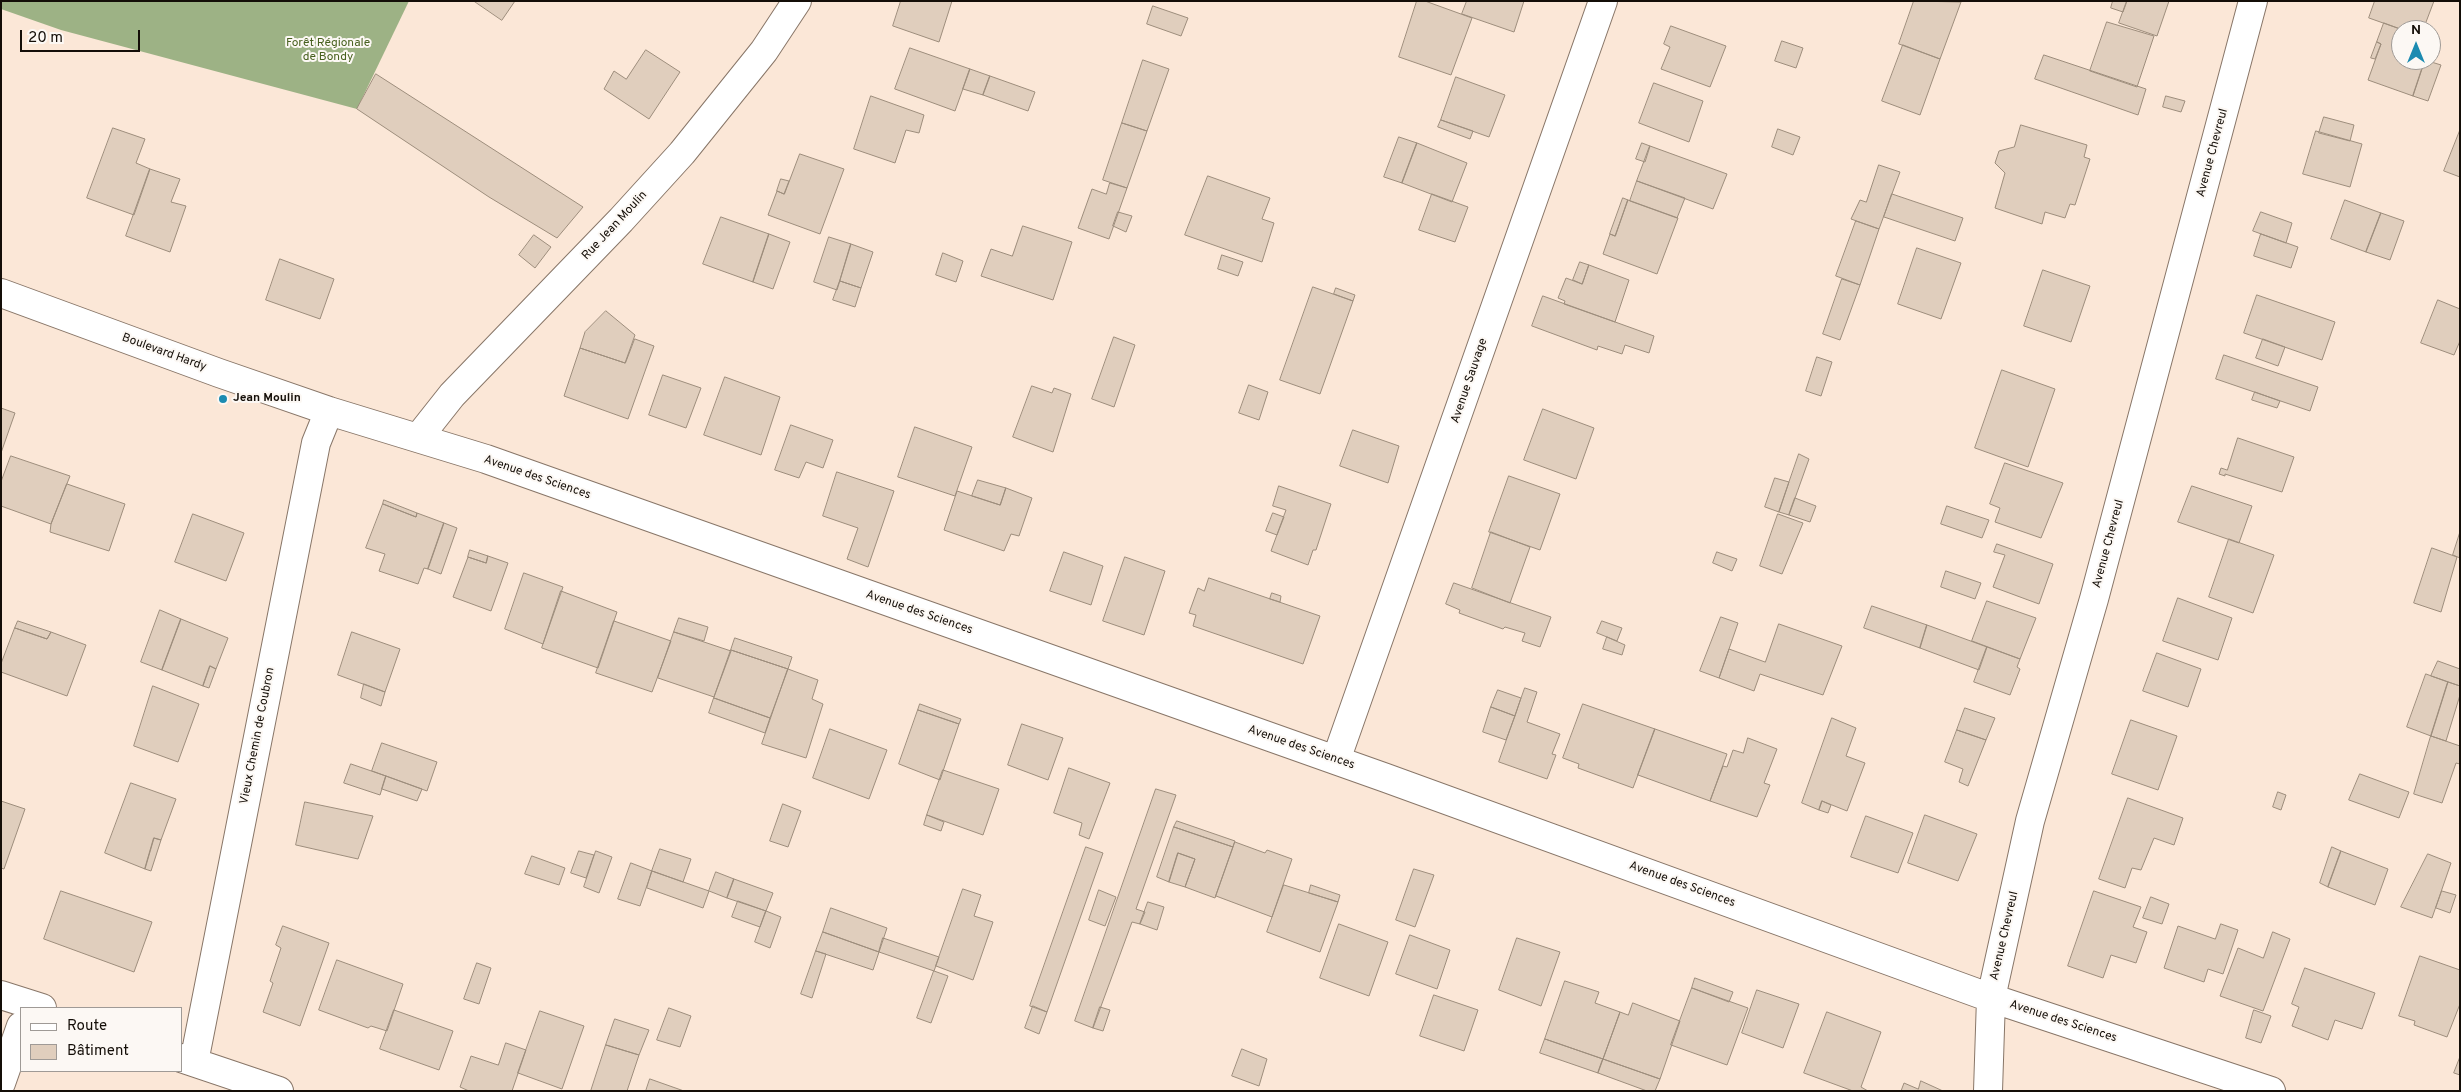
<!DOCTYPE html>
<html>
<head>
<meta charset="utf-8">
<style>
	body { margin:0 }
	#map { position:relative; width:2461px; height:1092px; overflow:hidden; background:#fbe7d7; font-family:Overpass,sans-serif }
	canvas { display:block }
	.frame { position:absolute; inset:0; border:2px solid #140e08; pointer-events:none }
	.legend { position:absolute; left:20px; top:1007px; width:162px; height:65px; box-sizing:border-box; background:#fcf8f4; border:1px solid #9f9a96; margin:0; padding:6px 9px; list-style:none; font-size:15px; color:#140e08 }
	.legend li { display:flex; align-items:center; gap:10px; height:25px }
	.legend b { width:25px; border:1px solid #9f9a96 }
	.north { position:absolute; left:2391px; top:20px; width:50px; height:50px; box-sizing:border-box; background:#fcf8f4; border:1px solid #9f9a96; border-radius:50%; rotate:0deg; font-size:14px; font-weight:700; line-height:20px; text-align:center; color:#140e08 }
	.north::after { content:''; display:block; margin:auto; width:18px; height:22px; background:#1c8bb1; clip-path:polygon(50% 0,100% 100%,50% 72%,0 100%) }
	.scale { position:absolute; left:20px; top:30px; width:120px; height:22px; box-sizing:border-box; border:2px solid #140e08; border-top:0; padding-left:6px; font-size:15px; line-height:18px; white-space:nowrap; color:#140e08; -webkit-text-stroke:4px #fcf8f4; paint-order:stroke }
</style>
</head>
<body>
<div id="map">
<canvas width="2461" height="1092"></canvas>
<div class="frame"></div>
<ul class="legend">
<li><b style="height:6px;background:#fff"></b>Route</li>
<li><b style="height:14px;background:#e0cebd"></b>Bâtiment</li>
</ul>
<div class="north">N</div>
<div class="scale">20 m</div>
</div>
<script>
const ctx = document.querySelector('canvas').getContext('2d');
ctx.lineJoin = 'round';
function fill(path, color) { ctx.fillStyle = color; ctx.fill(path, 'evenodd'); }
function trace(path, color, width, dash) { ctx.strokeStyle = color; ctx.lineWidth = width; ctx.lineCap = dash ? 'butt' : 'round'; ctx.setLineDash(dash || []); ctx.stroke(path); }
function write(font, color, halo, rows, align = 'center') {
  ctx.font = font + ' Overpass,sans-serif'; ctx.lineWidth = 4; ctx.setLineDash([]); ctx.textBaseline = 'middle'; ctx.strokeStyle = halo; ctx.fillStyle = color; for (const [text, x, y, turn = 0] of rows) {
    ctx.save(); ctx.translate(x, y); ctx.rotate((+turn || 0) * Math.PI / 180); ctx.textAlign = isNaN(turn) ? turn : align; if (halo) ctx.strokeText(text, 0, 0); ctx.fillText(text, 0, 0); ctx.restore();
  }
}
const forest = new Path2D(`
	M1,1H409L357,109L61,30L1,9Z`);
const building = new Path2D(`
	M474,1H515L502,20Z
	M901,1H952L939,42L893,26Z
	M1417,1H1425L1472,18L1451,75L1399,57Z
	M1467,1H1524L1514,32L1462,14Z
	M1914,1L1961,2L1940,59L1899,44Z
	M2113,1H2127L2123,12L2111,8Z
	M2127,1H2169L2157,36L2119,23Z
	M2375,1H2434L2423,30H2403L2369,18Z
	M1153,6L1188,18L1181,36L1147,24Z
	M2107,22L2154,36L2137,87L2090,71Z
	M2384,23L2403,30H2401V60H2425L2413,96L2368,80L2381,44L2377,42Z
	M1671,26L1726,46L1710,87L1661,69L1670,47L1664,44Z
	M1782,41L1803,48L1796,68L1775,61Z
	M2377,42L2381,44L2375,59L2371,58Z
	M1903,45L1940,59L1920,115L1882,101Z
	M910,48L970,69L955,111L895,89Z
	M646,50L680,72L649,119L604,89L614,71L626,79Z
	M2044,55L2146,89L2138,115L2035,79Z
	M1143,60L1169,69L1147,131L1122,123Z
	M2425,60L2441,65L2428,101L2413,96Z
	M970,69L990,76L983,95L963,89Z
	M376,74L583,207L557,238L489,197L357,109Z
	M990,76L1035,92L1028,111L983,95Z
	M1456,77L1505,95L1489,137L1441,120Z
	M1654,83L1703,101L1689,142L1639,123Z
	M871,96L924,115L919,133L906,130L895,163L854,149Z
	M2166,96L2185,101L2181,112L2163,107Z
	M2324,117L2354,125L2350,141L2319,133Z
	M1441,120L1473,131L1470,139L1438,127Z
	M1122,123L1147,131L1127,188L1103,180Z
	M2021,125L2087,145L2084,157L2090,159L2075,205L2070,204L2065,218L2045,212L2042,224L1995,208L2005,173L1995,163L1999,151L2014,147Z
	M113,128L145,139L136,163L150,169L134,215L87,198Z
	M1778,129L1800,137L1793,155L1772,147Z
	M2460,130V177L2444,171Z
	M2316,131L2362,144L2350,187L2303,174Z
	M1399,137L1417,143L1402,183L1384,177Z
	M1417,143L1467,163L1452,202L1402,183Z
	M1642,143L1650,146L1645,162L1636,159Z
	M1650,146L1727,174L1713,209L1637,181Z
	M800,154L844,169L820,234L768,215L777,191L784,194Z
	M1879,165L1900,172L1879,229L1851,219L1860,200L1866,202Z
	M150,169L180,179L171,202L186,206L170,252L126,236Z
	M1208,176L1270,198L1262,219L1274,223L1262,262L1185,235Z
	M781,179L789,181L784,194L777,191Z
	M1637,181L1685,198L1677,218L1630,201Z
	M1110,183L1127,188L1109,239L1078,228L1092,189L1106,194Z
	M1432,194L1468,207L1455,242L1419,230Z
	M1892,194L1963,218L1955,241L1884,217Z
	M1623,198L1628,200L1615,236L1610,234Z
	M1628,200L1678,218L1657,274L1603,254L1610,234L1615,236Z
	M2345,200L2381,213L2366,252L2331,239Z
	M1118,212L1132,216L1126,232L1113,226Z
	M2261,212L2292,223L2286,243L2253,231Z
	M2381,213L2404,221L2390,260L2366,252Z
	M721,217L769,234L753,282L703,264Z
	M1856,221L1879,229L1860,285L1836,276Z
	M1023,226L1072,242L1053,300L981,276L991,249L1012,256Z
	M769,234L790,242L773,289L753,282Z
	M2261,234L2298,247L2291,268L2254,256Z
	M534,235L551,247L535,268L519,255Z
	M829,237L851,244L837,290L814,282Z
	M851,244L873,252L861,288L840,281Z
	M1917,248L1961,263L1941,319L1898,304Z
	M943,253L963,261L956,282L936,275Z
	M1222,255L1243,262L1238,276L1218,269Z
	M280,259L334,279L320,319L266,300Z
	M1580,262L1589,265L1582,284L1573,280Z
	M1589,265L1629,280L1615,322L1564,304L1565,301L1558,298L1566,278L1582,284Z
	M2043,270L2090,286L2071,342L2024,326Z
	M1842,279L1860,285L1840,340L1823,334Z
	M840,281L861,288L855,307L833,300Z
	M1313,287L1353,301L1320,394L1280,380Z
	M1336,288L1355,295L1353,301L1334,294Z
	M2257,295L2335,322L2322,360L2244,333Z
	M1543,296L1654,336L1649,353L1625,345L1622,354L1598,346L1597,350L1532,326Z
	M2438,300L2460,309V341L2454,355L2421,343Z
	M606,311L635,335L625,363L580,348L585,332Z
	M1114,337L1135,345L1114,407L1092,399Z
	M635,339L654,346L628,419L564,396L580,348L625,363Z
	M2263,339L2285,347L2278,366L2256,358Z
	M2224,355L2318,387L2310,411L2216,379Z
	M1817,357L1832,362L1821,396L1806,391Z
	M2002,370L2055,389L2028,467L1975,448Z
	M663,375L701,388L686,428L649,415Z
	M725,377L780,397L761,455L704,435Z
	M1249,385L1268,392L1259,420L1239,413Z
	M1032,386L1052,393L1054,388L1071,394L1053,452L1013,437Z
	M2255,392L2280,401L2277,408L2252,400Z
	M1,408L15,413L1,453Z
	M1543,409L1594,428L1576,479L1524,460Z
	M791,425L833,440L823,468L806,462L799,478L775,470Z
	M915,427L972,447L955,496L898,477Z
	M1353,430L1399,446L1388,483L1340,466Z
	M2238,438L2294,457L2282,492L2225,474V476L2219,474L2221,468L2227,470Z
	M1799,454L1809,459L1789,515L1779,512Z
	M11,456L70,476L51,524L1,506V482Z
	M2005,463L2063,483L2041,538L1995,522L2000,508L1990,504Z
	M837,472L894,491L868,567L847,559L858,528L823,516Z
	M1509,476L1560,494L1540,550L1489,532Z
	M1775,478L1789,482L1779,512L1765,507Z
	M978,480L1006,488L1000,505L972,496Z
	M67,484L125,504L109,551L50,532L51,524Z
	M1279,486L1331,504L1316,550H1313L1308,565L1271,551L1286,510L1273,506Z
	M2192,486L2252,506L2239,543L2178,522Z
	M1006,488L1032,498L1019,536L1011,534L1004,551L944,530L957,491L1000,505Z
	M1795,498L1816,506L1810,522L1789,515Z
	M384,500L417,513L416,517L383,504Z
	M383,504L416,517L417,513L444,523L428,569L424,568L418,584L379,571L385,554L366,548Z
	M1947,506L1989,520L1982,538L1941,524Z
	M1273,513L1284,517L1277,535L1266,531Z
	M193,514L244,533L226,581L175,562Z
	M1778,514L1803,523L1782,574L1760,566Z
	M444,523L457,528L441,574L428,569Z
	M1491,532L1530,547L1510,603L1472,588Z
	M2460,532V558L2453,555Z
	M2229,539L2274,555L2253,613L2209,597Z
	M1997,544L2053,564L2039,604L1993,587L2005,555L1994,552Z
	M2432,548L2457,557L2441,612L2414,603Z
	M470,550L488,556L486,563L468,557Z
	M1064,552L1103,566L1091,605L1050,591Z
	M1717,552L1737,559L1732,571L1713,563Z
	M488,556L508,563L491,611L453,597L468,557L486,563Z
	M1125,557L1165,571L1144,635L1103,621Z
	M1946,571L1981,583L1975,599L1941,587Z
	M524,573L563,587L543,644L505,629Z
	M1209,578L1320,616L1303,664L1193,626L1196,615L1189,613L1198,588L1204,591Z
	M1454,583L1551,617L1540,647L1522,641L1525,633L1505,627L1503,629L1459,613L1460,610L1446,604Z
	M561,591L617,612L598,668L542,648Z
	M1272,593L1281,596L1280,602L1270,599Z
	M2178,598L2232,618L2218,660L2163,641Z
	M1987,601L2036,618L2020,659L1972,641Z
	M1872,606L1927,625L1920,648L1864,628Z
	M160,610L181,619L162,670L141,662Z
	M1721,617L1738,623L1719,678L1700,671Z
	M679,618L708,627L704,641L674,632Z
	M181,619L228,638L216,669L210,666L203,686L162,670Z
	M18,621L51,632L47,639L15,628Z
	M614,621L671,641L652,692L596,673Z
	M1602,621L1622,628L1617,641L1597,633Z
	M1779,624L1842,646L1823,695L1760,674L1754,691L1719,678L1729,649L1765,662Z
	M1927,625L1987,647L1979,670L1920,648Z
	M15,628L47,639L51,632L86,645L67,696L1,672V664Z
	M352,632L400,649L385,692L338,675Z
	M674,632L731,651L714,697L658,678Z
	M1607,637L1625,645L1622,655L1603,649Z
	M735,638L792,657L788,669L731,650Z
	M1987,647L2020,659L2017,667L2020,669L2010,695L1974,682Z
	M731,650L788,669L770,718L714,698Z
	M2157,653L2201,669L2188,707L2143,691Z
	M2438,661L2460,669V686L2431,676Z
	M210,666L216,669L209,688L203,686Z
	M788,669L818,680L812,699L823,704L806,758L762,744Z
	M2426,674L2448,682L2431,736L2407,727Z
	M2448,682L2460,686V695L2446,741L2431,736Z
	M364,684L385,692L381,706L361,698Z
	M153,686L199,704L178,762L134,746Z
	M1525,688L1537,692L1527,722L1560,734L1552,754L1556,755L1547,779L1499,762Z
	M1498,690L1521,698L1515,716L1491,707Z
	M714,698L770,718L765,733L709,713Z
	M920,704L961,719L959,724L918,710Z
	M1583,704L1655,729L1633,788L1578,768L1579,764L1563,758Z
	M1491,707L1515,716L1506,740L1483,732Z
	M1965,708L1995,718L1986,740L1957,730Z
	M918,710L959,724L940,780L899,764Z
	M1832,718L1856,728L1846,756L1865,763L1847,811L1822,801L1819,810L1802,803Z
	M2131,720L2177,736L2158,790L2112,774Z
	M1022,724L1063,738L1048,780L1008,765Z
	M830,729L887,750L869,799L813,778Z
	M1655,729L1727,754L1710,801L1638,775Z
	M1957,730L1986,740L1968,786L1959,782L1963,769L1945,762Z
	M2431,736L2460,746V764L2456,763L2442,803L2414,794Z
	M1748,738L1777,749L1764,783L1770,785L1757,817L1710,801L1723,766L1727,767L1733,750L1743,753Z
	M382,743L437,762L427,791L372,771Z
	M351,764L386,776L380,795L344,783Z
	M1069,768L1110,783L1089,839L1079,835L1082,823L1054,813Z
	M943,770L999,789L983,835L927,815Z
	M2360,774L2409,792L2399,818L2349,800Z
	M386,776L422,789L417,801L382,789Z
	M131,783L176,799L161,840L154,838L145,869L105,853Z
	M1156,789L1176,795L1136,909L1145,912L1140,924L1132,922L1093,1028L1075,1021Z
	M2278,792L2286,795L2281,810L2273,807Z
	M2128,798L2183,818L2174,845L2154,838L2141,870L2132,868L2125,888L2099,879Z
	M1,801L25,809L4,869L1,868Z
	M1822,801L1831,805L1828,813L1819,810Z
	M305,802L373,816L358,859L296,845Z
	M783,804L801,811L788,847L770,841Z
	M927,815L944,822L941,831L924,825Z
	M1925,815L1977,834L1958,881L1908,863Z
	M1866,816L1913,833L1898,873L1851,857Z
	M1177,821L1235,841L1233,847L1174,827Z
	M1174,827L1233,847L1215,898L1185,887L1195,859L1178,853L1169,882L1157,877Z
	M154,838L161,840L151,871L145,869Z
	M1235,842L1265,853L1267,850L1292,859L1272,917L1216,896Z
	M1086,847L1103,853L1047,1012L1030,1006Z
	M2332,847L2341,851L2328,887L2320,883Z
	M660,849L691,859L683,882L652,871Z
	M579,851L594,855L586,878L571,873Z
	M596,851L612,857L599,893L584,887Z
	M2341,851L2388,869L2375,905L2328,887Z
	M1178,853L1195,859L1185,887L1169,882Z
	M2428,854L2451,863L2432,918L2401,907Z
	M532,856L565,868L559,885L525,874Z
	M631,863L652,871L640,906L618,899Z
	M1414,869L1434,875L1415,927L1396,920Z
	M652,871L709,891L703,908L647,888Z
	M716,872L734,879L727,898L709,891Z
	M734,879L773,893L766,911L727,898Z
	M1284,885L1338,902L1320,952L1267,932Z
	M1311,885L1340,895L1338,902L1309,893Z
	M963,889L981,895L974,916L993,922L973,980L936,966Z
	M1099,890L1116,897L1105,926L1089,920Z
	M61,891L152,922L134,972L44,939Z
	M2094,891L2141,907L2133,927L2147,932L2136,963L2111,955L2103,978L2068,966Z
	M2442,891L2456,895L2450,913L2436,908Z
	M2151,897L2169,904L2162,924L2143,918Z
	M738,901L766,911L760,927L732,917Z
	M1148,902L1164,907L1157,930L1140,924Z
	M831,908L887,928L879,952L823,932Z
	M766,911L781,917L770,948L755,942Z
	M1339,924L1388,942L1369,996L1320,978Z
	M2221,924L2238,930L2223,974L2208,969L2204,982L2164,968L2178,926L2215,939Z
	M283,926L329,943L300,1026L263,1012L273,983L270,981L281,948L276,945Z
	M823,932L879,952L873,970L816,951Z
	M2273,932L2290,939L2263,1011L2220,996L2238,948L2263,958Z
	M1410,935L1450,950L1437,989L1396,974Z
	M883,938L939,957L934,971L879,952Z
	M1517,938L1560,952L1541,1006L1499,990Z
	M816,951L826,954L812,998L801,994Z
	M2420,956L2460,970V1004L2447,1037L2414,1025L2415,1021L2399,1016Z
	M337,960L403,984L387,1031L371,1026L368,1028L319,1010Z
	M477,963L491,968L479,1004L464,999Z
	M2305,968L2375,993L2362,1029L2335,1020L2328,1040L2292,1026L2299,1007L2292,1004Z
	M934,971L948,976L931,1023L917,1018Z
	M1695,978L1733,992L1729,1002L1692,988Z
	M1565,981L1599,992L1595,1003L1620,1012L1603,1059L1545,1039Z
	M1692,988L1748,1008L1727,1065L1671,1045Z
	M1757,990L1799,1004L1783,1048L1742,1033Z
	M1434,995L1478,1010L1464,1051L1420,1036Z
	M1633,1003L1680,1021L1660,1079L1603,1059L1620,1012L1628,1015Z
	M1033,1006L1047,1012L1039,1034L1025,1028Z
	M1100,1007L1110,1010L1103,1031L1093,1028Z
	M669,1008L691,1016L680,1047L657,1040Z
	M394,1010L453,1031L439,1070L380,1049Z
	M2254,1010L2271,1016L2261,1043L2246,1038Z
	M540,1011L584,1026L562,1089L518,1073Z
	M1827,1012L1881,1032L1861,1087L1868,1091H1853L1804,1073Z
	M615,1019L649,1030L639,1055L606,1045Z
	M1545,1039L1603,1059L1598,1073L1540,1053Z
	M506,1043L526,1050L512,1091H469L460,1087L471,1056L498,1065Z
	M606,1045L639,1055L627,1091H591Z
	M1242,1049L1267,1059L1259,1086L1232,1076Z
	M2460,1057V1075L2454,1073Z
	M1603,1059L1660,1079L1655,1091H1647L1598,1073Z
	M650,1079L684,1091H646Z
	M1921,1081L1943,1091H1901L1904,1083L1918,1089Z`);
const minor = new Path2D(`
	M1,293L219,373L329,411L486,459L1386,778L1991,998L2271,1091
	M418,438L452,395L621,220L682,153L764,51L797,1
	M1336,760L1603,1
	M1,995L42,1008
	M181,1058L279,1091
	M194,1062L316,443L329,411
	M1,1083L21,1026
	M1988,1091L1991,998L2030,821L2094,599L2253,1`);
const markers = [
	[223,399,5,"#1c8bb1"]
];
const parkNames = [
	["Forêt Régionale",328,44],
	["de Bondy",328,58]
];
const streetNames = [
	["Avenue Chevreul",2213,153,-75],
	["Rue Jean Moulin",615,226,-47],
	["Boulevard Hardy",164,353,20],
	["Avenue Sauvage",1470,381,-71],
	["Avenue des Sciences",537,478,19],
	["Avenue Chevreul",2109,544,-75],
	["Avenue des Sciences",919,613,19],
	["Vieux Chemin de Coubron",258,736,-79],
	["Avenue des Sciences",1301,748,19],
	["Avenue des Sciences",1682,885,20],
	["Avenue Chevreul",2005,936,-77],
	["Avenue des Sciences",2063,1022,18]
];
const poiNames = [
	["Jean Moulin",233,399]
];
fill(forest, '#9db285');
fill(building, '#e0cebd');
trace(building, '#9d8d7c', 1);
trace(minor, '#887668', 30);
trace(minor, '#fff', 28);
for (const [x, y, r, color] of markers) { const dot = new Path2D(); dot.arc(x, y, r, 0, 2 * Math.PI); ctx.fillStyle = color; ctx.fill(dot); trace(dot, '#fcf8f4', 2); }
write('12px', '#48611f', '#fcf8f4', parkNames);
write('12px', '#140e08', '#fcf8f4', streetNames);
write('bold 12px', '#140e08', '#fcf8f4', poiNames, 'left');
</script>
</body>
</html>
